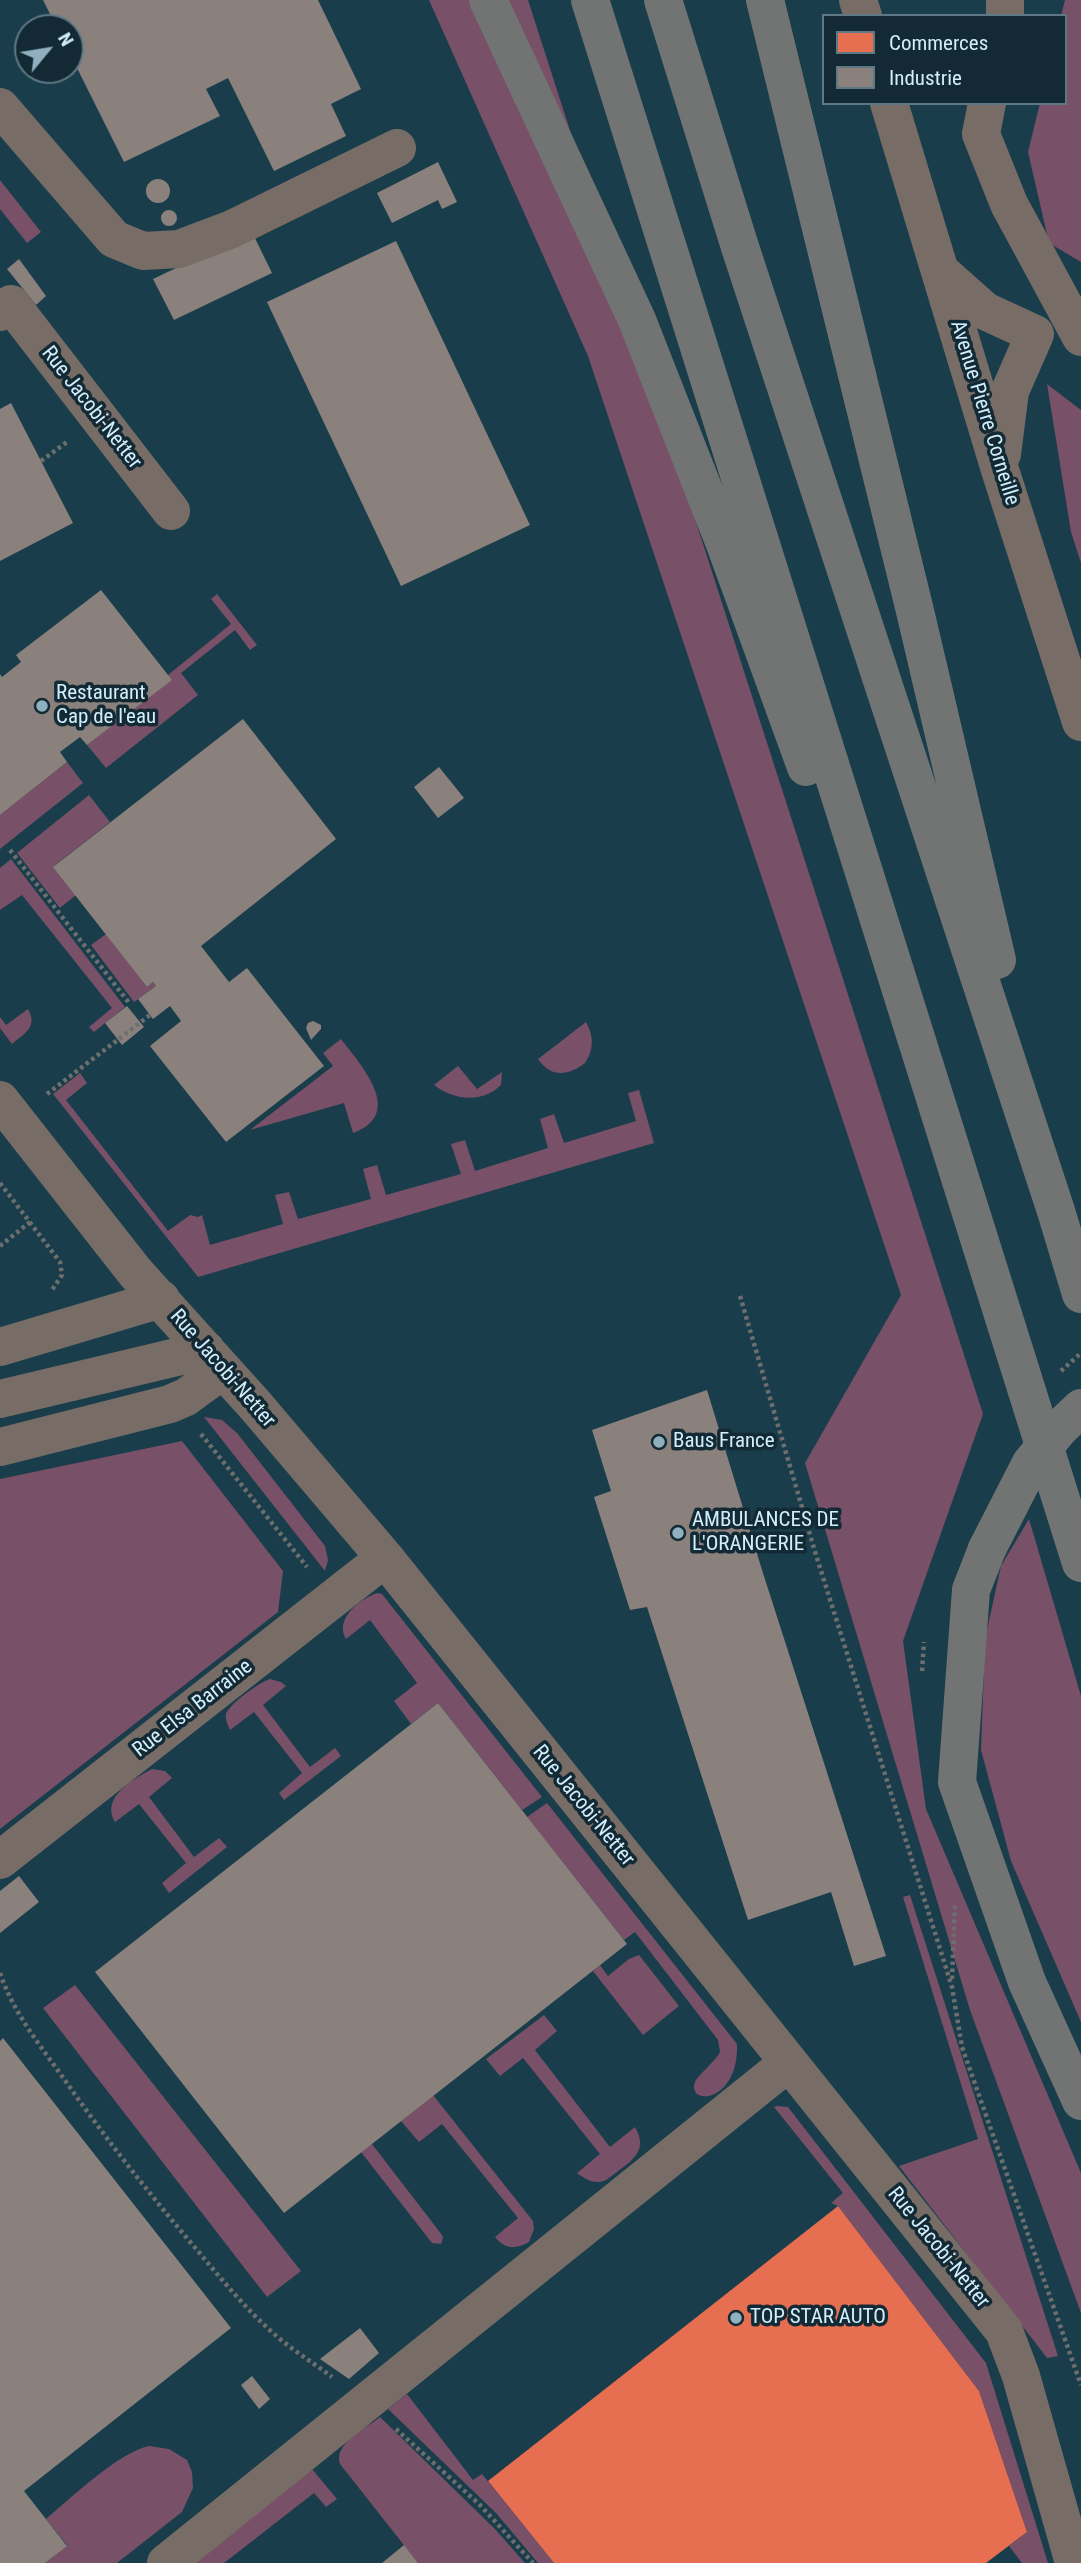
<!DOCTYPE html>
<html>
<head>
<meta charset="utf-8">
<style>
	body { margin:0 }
	#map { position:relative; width:1081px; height:2563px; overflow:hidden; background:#193d4b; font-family:"Roboto Condensed",sans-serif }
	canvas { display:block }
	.legend { position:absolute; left:822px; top:14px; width:245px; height:91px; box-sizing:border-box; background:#132a35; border:2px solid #5f7885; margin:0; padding:9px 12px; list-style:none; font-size:21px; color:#d1eefd }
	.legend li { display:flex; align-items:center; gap:14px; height:35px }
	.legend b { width:35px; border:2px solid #5f7885 }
	.north { position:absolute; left:14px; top:14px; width:70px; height:70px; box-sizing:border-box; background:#132a35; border:2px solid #5f7885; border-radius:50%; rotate:60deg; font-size:19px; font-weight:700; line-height:28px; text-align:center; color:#d1eefd }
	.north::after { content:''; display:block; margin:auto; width:24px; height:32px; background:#91b0bf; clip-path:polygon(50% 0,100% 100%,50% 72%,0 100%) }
</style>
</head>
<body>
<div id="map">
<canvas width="1081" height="2563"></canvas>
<ul class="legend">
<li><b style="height:19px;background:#e76f51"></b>Commerces</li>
<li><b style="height:19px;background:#8a817c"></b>Industrie</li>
</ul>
<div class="north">N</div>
</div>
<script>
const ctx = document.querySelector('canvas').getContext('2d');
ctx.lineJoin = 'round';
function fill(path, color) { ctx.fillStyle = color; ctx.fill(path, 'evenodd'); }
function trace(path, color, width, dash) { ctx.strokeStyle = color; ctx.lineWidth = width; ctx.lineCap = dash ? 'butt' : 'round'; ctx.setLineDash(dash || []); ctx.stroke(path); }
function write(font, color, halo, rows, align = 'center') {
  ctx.font = font + ' "Roboto Condensed",sans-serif'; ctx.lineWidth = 7; ctx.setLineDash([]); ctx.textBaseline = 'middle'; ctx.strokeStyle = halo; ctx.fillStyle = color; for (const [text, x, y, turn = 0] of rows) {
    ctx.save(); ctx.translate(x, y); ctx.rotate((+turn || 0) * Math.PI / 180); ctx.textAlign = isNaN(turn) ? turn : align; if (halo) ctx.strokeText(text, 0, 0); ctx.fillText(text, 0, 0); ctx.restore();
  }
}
const green = new Path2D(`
	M429,0H528L983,1414L903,1641L926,1809L1081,2173V2313L970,2010L805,1463L901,1295L588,356Z
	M1065,0H1081V262L1049,243L1028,152L1040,103H1065V16H1061Z
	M0,180L41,232L27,243L0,209Z
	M1047,384L1081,410V563L1071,532Z
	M217,594L257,645L250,650L235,630L181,673L198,695L106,768L87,745L171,680L168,675L231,624L211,599Z
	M67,762L83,783L0,849V815Z
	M89,795L110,822L54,866L76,895L60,908L17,853Z
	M11,859L125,1007L94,1032L89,1027L112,1008L22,895L0,910V868Z
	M106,934L147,987L153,982L156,986L134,1002L91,945Z
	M28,1009C38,1027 25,1033 12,1044L0,1028V1017L6,1025Z
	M586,1022C594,1036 594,1050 585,1063C568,1076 551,1078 538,1059Z
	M341,1039C361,1065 406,1114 353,1133L344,1103L250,1130L333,1066L323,1053Z
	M458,1066L477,1089L502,1072L501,1085C482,1104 453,1100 434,1085Z
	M80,1073L87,1083L66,1100L168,1231L190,1215L198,1217L202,1215L210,1245L283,1224L275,1195L289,1192L298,1219L371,1199L363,1169L377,1165L386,1195L461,1174L451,1144L465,1140L475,1171L548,1148L540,1119L554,1114L564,1143L636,1121L628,1093L639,1090L654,1143L198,1277L53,1094Z
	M204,1417L222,1420L237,1433L325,1546L328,1560L325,1571Z
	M182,1441L283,1571L278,1612L0,1829V1479Z
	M1029,1519L1081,1696V2022L1011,1861L981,1750L985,1639L1001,1566Z
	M377,1593L382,1594L542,1797L522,1810L438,1703L411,1724L394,1701L417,1683L370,1620L346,1639C334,1619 360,1599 377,1593Z
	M270,1679L281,1682L286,1686L263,1705L310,1767L335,1748L341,1756L284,1800L279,1793L302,1773L254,1712L230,1730C228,1725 225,1720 226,1714C229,1704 260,1682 270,1679Z
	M152,1769L165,1771L172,1778L149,1797L194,1857L219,1838L227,1847L169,1893L162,1883L186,1863L139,1804L115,1822C100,1798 133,1779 152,1769Z
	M547,1803L737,2044C739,2104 686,2106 695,2082C697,2076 714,2063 720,2052L718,2040L635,1932L624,1940L527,1817Z
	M910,1895L1058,2356L1047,2358L899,2166L978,2139L903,1897Z
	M639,1955L679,2006L643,2035L593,1971L600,1965L608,1976L629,1959Z
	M75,1985L301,2271L267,2297L43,2008Z
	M544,2015L557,2031L535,2050L610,2147L635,2127C648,2150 634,2159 617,2172C611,2176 605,2183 597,2182C590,2182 582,2177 577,2173L600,2154L523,2058L500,2076L486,2059Z
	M433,2095L533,2221L534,2229L529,2242C515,2250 505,2249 495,2237L518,2218L442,2124L419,2142L401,2121Z
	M777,2106L788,2107L986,2363L1048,2563H1022L1009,2546L1027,2532L979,2391L838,2206L831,2203L843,2193L774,2107Z
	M372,2144L442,2235L443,2238L441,2244L432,2243L361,2152Z
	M407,2394L473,2480L482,2474L554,2563H538L496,2513L388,2409Z
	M380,2417L496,2530L525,2563H418L340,2464C333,2444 365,2429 380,2417Z
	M149,2446L169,2449L187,2460L192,2472L193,2488L182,2512L117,2563H45L67,2545L46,2519C71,2498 119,2452 149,2446Z
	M312,2469L337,2499L326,2507L314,2493L224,2563H193Z`);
const shops = new Path2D(`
	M838,2206L979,2391L1027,2532L986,2563H554L488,2481Z`);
const industry = new Path2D(`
	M43,0H318L361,89L331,104L346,136L274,171L228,78L206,89L220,116L124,162L70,54V28H57Z
	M438,162L457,202L442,209L438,200L392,223L377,193Z
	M146 191a12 12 0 1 1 24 0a12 12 0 1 1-24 0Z
	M161 218a8 8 0 1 1 16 0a8 8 0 1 1-16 0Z
	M252,232L272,273L174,320L153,279Z
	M396,241L530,525L401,586L267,302Z
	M19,259L46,296L36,305L7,269Z
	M11,403L73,523L0,561V409Z
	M101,590L172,680L87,745L80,737L60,752L67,762L0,815V674L2,677L21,662L16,655Z
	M243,719L336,839L201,946L229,982L247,968L324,1066L226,1142L150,1046L181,1021L170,1006L153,1019L138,999L156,986L153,982L147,987L53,867Z
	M439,767L464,798L438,818L414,787Z
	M127,1006L144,1027L122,1045L105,1023Z
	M313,1021L321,1025V1029L311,1040L306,1028L308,1023Z
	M707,1390L762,1570L886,1956L854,1966L831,1892L748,1920L647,1607L630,1610L594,1497L611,1491L592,1430Z
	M438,1703L627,1944L284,2213L95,1972Z
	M19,1876L39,1902L0,1933V1891Z
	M3,2038L231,2328L24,2491L67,2546L45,2563H0V2041Z
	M360,2328L379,2353L349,2379L320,2359Z
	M252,2376L270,2399L259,2409L241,2385Z
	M404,2545L418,2563H382Z`);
const path = new Path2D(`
	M41,461L67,442
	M10,850L130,1004
	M47,1094L150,1015
	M0,1183L60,1262L62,1275L52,1290
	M0,1246L30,1222
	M740,1296L816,1555L952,1987L962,2047L1081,2385
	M201,1434L307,1567
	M922,1671L924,1642
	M0,1973C14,2015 44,2050 69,2086C109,2143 152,2197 197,2250C223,2281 249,2313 280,2339C297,2353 315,2364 332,2377
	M952,1979L955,1904
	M396,2429L480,2505L533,2563`);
const minor = new Path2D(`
	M858,0L863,16
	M1005,0V16
	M889,103L1000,470L1081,722
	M987,103L981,134L1009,204L1081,337
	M0,107L114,239L143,251L179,249L232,229L397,148
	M940,271L985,311L1035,334L1010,391L1002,454
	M0,312L11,304L171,511
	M0,1100L135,1272L255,1405L385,1558L1004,2331L1021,2376L1074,2563
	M0,1347L161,1299
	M0,1399L206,1350
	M0,1447L170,1404L186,1397L223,1370
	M0,1860L385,1558
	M166,2563L788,2063`);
const highway = new Path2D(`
	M488,0L637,320L725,544L806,767
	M590,0L1081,1563
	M663,0L740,247L1056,1211L1081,1294
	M765,0L915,611L997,960
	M987,1549L971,1590L957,1782L1027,1982L1081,2101`);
const pathBridge = new Path2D(`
	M1061,1371L1081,1353`);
const highwayBridge = new Path2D(`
	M987,1549L1031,1463L1060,1428L1081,1408`);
const markers = [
	[42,706,7,"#91b0bf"],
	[659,1442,7,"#91b0bf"],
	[678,1533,7,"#91b0bf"],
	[736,2318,7,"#91b0bf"]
];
const streetNames = [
	["Rue Jacobi-Netter",91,408,52],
	["Avenue Pierre Corneille",984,413,73],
	["Rue Jacobi-Netter",222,1369,49],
	["Rue Elsa Barraine",193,1709,-38],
	["Rue Jacobi-Netter",583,1806,51],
	["Rue Jacobi-Netter",938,2248,51]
];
const poiNames = [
	["Restaurant",56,694],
	["Cap de l'eau",56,718],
	["Baus France",673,1442],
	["AMBULANCES DE",692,1521],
	["L'ORANGERIE",692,1545],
	["TOP STAR AUTO",750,2318]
];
fill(green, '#785068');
fill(shops, '#e76f51');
fill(industry, '#8a817c');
trace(path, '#6d6f6f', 4.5, [3.5, 3.5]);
trace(minor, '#776d66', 38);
trace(highway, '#717473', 38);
trace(pathBridge, '#6d6f6f', 4.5, [3.5, 3.5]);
trace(highwayBridge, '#717473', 38);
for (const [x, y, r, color] of markers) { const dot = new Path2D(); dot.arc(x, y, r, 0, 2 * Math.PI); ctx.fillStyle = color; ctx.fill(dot); trace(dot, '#132a35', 2.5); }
write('21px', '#d1eefd', '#132a35', streetNames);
write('21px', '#d1eefd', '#132a35', poiNames, 'left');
</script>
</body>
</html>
